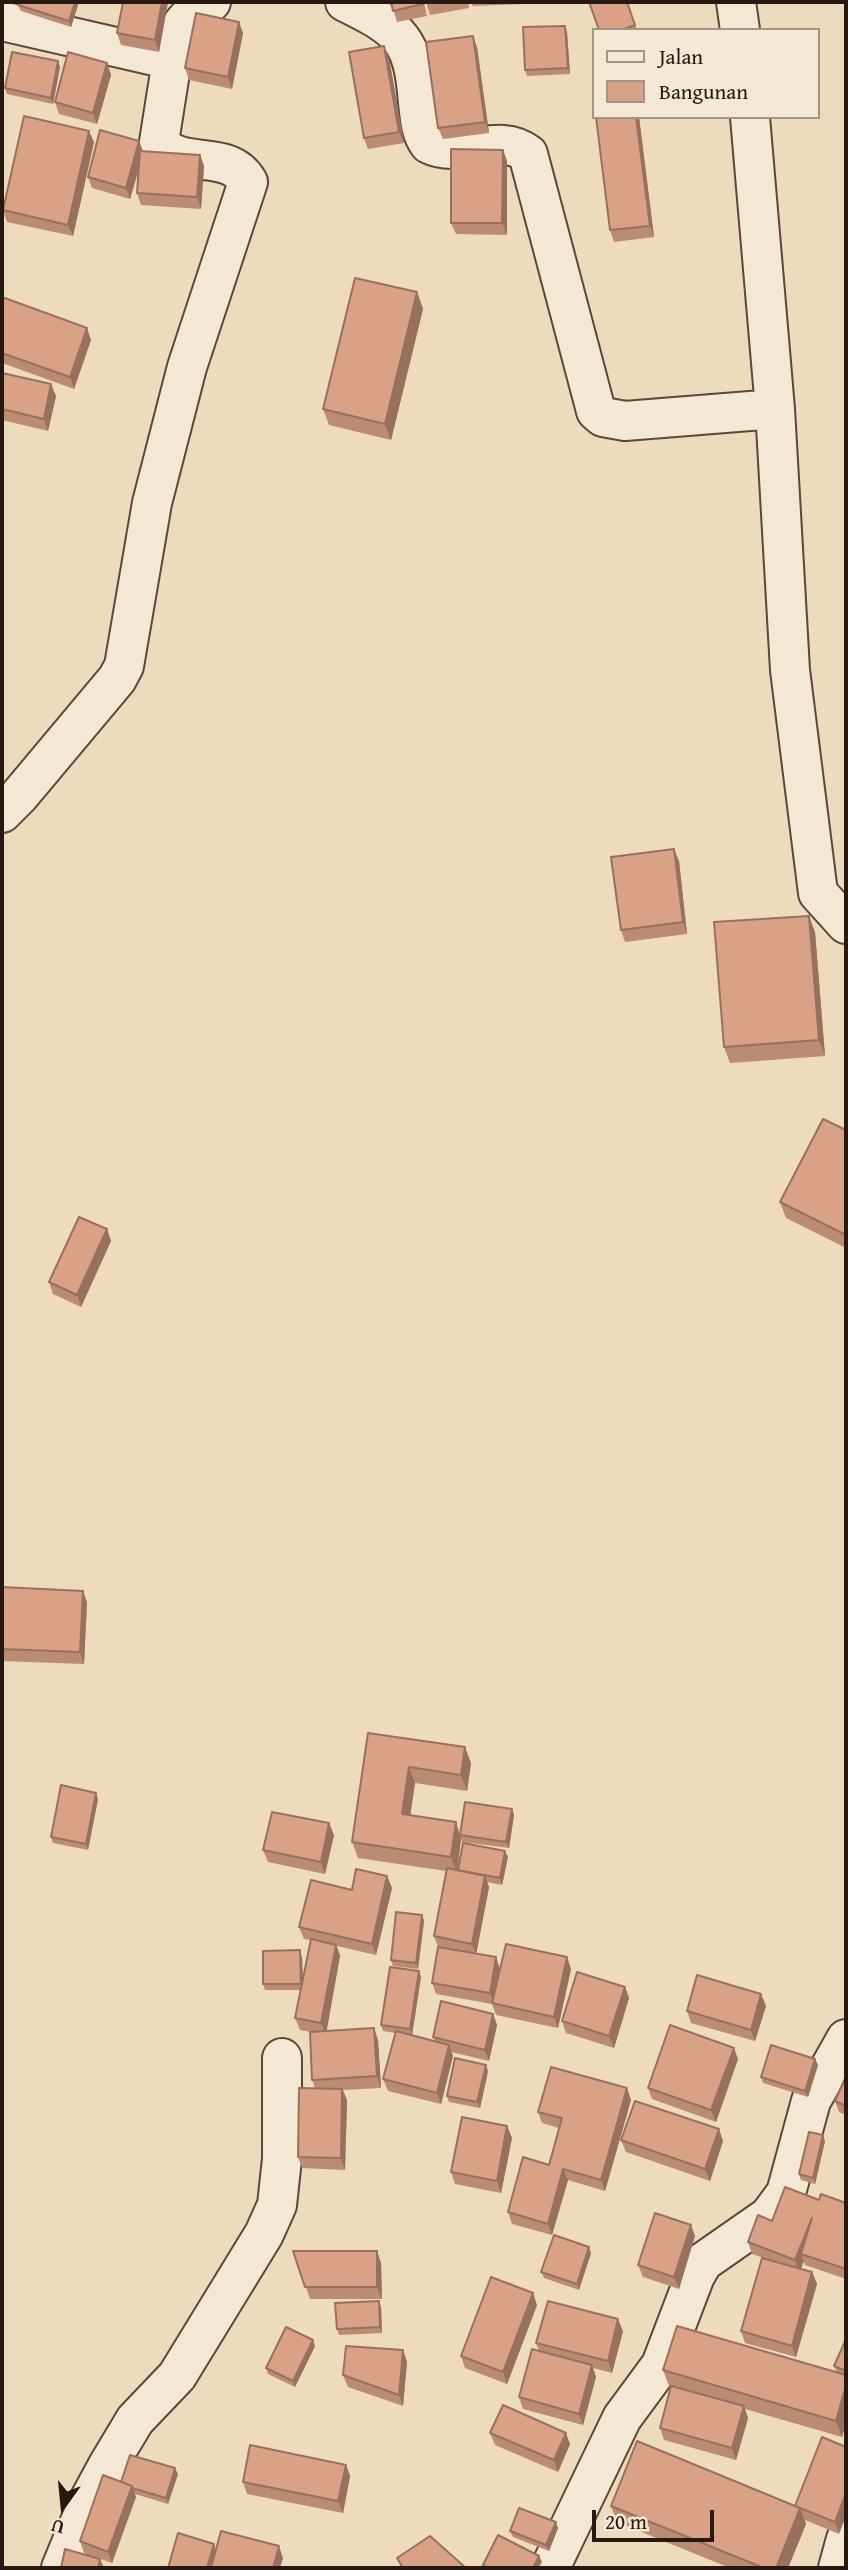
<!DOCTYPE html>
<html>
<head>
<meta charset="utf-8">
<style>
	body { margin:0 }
	#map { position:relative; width:848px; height:2570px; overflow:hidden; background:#eedabc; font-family:"Gentium Book Plus",serif }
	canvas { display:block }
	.frame { position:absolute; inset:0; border:4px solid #271812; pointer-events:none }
	.legend { position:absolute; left:592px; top:28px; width:228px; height:91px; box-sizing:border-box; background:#f4e7d3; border:2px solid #a29486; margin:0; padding:9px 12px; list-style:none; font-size:21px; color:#271812 }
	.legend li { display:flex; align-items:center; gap:14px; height:35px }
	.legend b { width:35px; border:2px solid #a29486 }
	.north { position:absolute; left:28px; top:2472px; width:70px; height:70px; -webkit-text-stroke:5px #f4e7d3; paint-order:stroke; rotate:195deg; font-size:19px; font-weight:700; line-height:28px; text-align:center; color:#271812 }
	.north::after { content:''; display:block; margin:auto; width:24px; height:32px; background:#271812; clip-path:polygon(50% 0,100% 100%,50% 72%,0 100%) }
	.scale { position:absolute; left:592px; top:2510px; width:122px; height:32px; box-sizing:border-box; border:4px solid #271812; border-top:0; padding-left:9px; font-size:21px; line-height:24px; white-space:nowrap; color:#271812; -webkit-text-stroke:5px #f4e7d3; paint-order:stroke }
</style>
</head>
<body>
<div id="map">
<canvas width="848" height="2570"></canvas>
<div class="frame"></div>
<ul class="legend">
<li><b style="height:9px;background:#f4e7d3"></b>Jalan</li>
<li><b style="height:19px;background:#d9a286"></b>Bangunan</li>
</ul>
<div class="north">U</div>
<div class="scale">20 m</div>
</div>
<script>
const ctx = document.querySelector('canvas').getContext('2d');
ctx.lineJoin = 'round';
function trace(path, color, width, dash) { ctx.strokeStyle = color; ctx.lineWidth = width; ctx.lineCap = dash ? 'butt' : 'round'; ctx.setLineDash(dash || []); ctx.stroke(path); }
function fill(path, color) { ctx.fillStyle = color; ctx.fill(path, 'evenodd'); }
const minor = new Path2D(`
	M345,2C402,30 413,39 418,103C420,118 420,132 429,144C461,160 499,131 528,154L596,411L603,417L625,421L775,409
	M736,2L740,30
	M2,21L172,60L159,142C182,172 228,147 248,182L187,367L152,503L124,666L117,679L19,796L2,813
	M172,60C177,27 181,18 211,2
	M750,117L775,409L790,670L818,893L846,924
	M61,2568L89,2500L108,2465L135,2420L177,2376L264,2234L277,2205L282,2159V2058
	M550,2568L622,2418L661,2365L695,2276L703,2262L769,2216L786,2193L811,2101L846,2039
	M838,2568L846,2539`);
const wall = new Path2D(`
	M79,2L71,27L21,11L18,5Z
	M168,2L159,52L121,45L117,33Z
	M391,2H424L427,16L397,22Z
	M426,2H468L469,8L430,15Z
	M471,2H524V4L473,6Z
	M627,2L637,30H599Z
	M567,32L570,74L527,76L525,70Z
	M243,33L232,89L189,80L185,68Z
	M477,47L489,133L443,139L438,128Z
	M389,58L404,143L368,149L364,138Z
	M107,63L111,75L97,124L59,114L55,102Z
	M60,67L53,104L7,94L5,88Z
	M639,117L654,237L614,242L610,230Z
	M139,141L143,151L200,155L204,166L201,209L141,205L137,193L139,169L130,199L92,188L88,177Z
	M94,142L73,236L7,222L3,210Z
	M503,150L507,161V235L456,234L451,223Z
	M417,292L423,309L391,440L329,425L323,409Z
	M2,297L91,340L74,389L2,363Z
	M2,373L56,396L48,431L2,420Z
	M679,861L687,934L625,942L621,930Z
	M815,932L825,1056L730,1063L724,1047Z
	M846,1130V1248L786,1218L780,1202Z
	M107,1229L111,1241L81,1307L53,1294L49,1282Z
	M2,1587L87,1602L84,1664L2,1661Z
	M368,1733L471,1763L467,1791L415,1783L410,1816L460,1835L512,1809L514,1815L509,1848L462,1842L461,1839L457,1870L508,1857L502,1885L487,1882L489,1887L476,1954L500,1969L567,1957L571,1969L558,2028L496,2015L492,2004L436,1994L432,1983L438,1947L434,1936L446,1871L358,1858L352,1842Z
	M98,1799L88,1850L53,1843L51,1837Z
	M329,1823L334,1835L325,1874L268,1862L263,1850Z
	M387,1876L392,1888L376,1955L337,1946L340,1956L326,2031L378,2040L381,2088L343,2090L347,2100L345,2170L302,2168L298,2157L315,2088L312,2080L311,2032L300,2030L295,2018L301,1990H265L263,1984L302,1957L303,1979L311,1940L304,1939L299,1927L352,1890Z
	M422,1915L424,1921L418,1969L393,1966L391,1960Z
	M421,1977L412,2035L407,2034L435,2041L433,2037L493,2014L497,2025L489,2061L451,2052L453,2056L441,2104L388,2091L383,2079L395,2033L383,2031L381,2025Z
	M625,1987L629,1998L614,2048L566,2033L562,2021Z
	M761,1994L766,2006L755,2041L691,2023L687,2011Z
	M738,2059L716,2122L652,2099L648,2088Z
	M818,2065L808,2097L763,2083L761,2077Z
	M488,2071L480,2108L449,2102L447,2096Z
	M846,2076V2115L839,2112L835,2101Z
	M631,2100L605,2191L568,2180L552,2235L512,2224L508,2212L549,2165L559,2128L542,2123L538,2112Z
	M507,2126L512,2138L501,2193L455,2184L451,2172Z
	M621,2140L723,2141L710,2181L626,2152Z
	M825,2141L815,2184L801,2180L799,2174Z
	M819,2200L846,2203V2279L805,2265L804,2261L801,2269L812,2272L817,2284L796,2357L745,2343L741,2331L764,2258L752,2254L748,2242L772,2221Z
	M695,2236L679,2289L643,2277L638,2265Z
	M293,2251H377L381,2263L382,2299H310Z
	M591,2253L579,2290L544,2278L541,2272Z
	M537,2305L507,2384L465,2368L461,2356Z
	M381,2307L382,2333L339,2335L337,2329Z
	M623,2331L612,2373L593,2368L596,2377L583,2425L523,2409L519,2397L539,2351L536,2343Z
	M846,2339V2422L842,2437L745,2409L748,2418L736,2460L664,2440L660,2428L671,2387L669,2386L663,2370L837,2372L834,2366Z
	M315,2346L295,2387L268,2374L266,2368Z
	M403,2350L407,2362L403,2406L348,2387L343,2375Z
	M490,2433L570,2444L558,2472L495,2445Z
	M822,2437L839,2534L805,2520L806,2524L788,2568H730L617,2522L611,2506H795Z
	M346,2465L350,2476L343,2513L247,2494L243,2482Z
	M178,2474L168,2504L135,2494L136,2497L112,2563L84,2553L80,2541L121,2482Z
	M558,2528L549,2551L513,2537L510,2531Z`);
const shadedWall = new Path2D(`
	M75,2H79L71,27L69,21Z
	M162,2H168L159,52L155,40Z
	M239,22L243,33L232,89L228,77Z
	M565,26L567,32L570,74L568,68Z
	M473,36L477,47L489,133L485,122Z
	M384,46L389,58L404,143L399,132Z
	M58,61L60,67L53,104L51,98Z
	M107,63L111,75L97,124L93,113Z
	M636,117H639L654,237L650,226Z
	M89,131L94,142L73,236L68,225Z
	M139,141L143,153L130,199L126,188Z
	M503,150L507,161V235L502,223Z
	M200,155L204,166L201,209L197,197Z
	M417,292L423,309L391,440L385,424Z
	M87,328L91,340L74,389L70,377Z
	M51,384L56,396L48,431L44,419Z
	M674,849L679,861L687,934L683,922Z
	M809,916L815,932L825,1056L819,1040Z
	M107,1229L111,1241L81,1307L77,1295Z
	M83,1591L87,1602L84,1664L80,1652Z
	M465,1747L471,1763L467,1791L461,1775Z
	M409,1767L415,1783L408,1831L402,1814Z
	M96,1793L98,1799L88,1850L86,1844Z
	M512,1809L514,1815L509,1848L506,1842Z
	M456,1822L461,1839L457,1873L451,1857Z
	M329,1823L334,1835L325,1874L321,1862Z
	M505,1851L508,1857L502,1885L500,1878Z
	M387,1876L392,1888L376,1955L372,1944Z
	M485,1876L489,1887L476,1955L472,1944Z
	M422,1915L424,1921L418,1969L416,1963Z
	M336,1945L340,1956L326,2035L321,2023Z
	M300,1950L302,1957L303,1990L301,1984Z
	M496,1957L500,1969L494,2004L490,1993Z
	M567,1957L571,1969L558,2028L554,2017Z
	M419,1971L421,1977L412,2035L410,2029Z
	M625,1987L629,1998L614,2048L609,2036Z
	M761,1994L766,2006L755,2041L751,2030Z
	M493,2014L497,2025L489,2061L485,2050Z
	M374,2028L378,2040L381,2088L377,2076Z
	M449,2045L453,2056L441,2104L437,2093Z
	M734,2048L738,2059L716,2122L711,2110Z
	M815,2059L818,2065L808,2097L805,2091Z
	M486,2065L488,2071L480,2108L477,2102Z
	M627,2088L631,2100L605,2191L601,2180Z
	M342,2089L347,2100L345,2170L341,2158Z
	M507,2126L512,2138L501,2193L497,2181Z
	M719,2129L723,2141L710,2181L705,2169Z
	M823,2135L825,2141L815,2184L813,2178Z
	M563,2169L568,2180L552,2235L548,2224Z
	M812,2218L801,2254L804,2261L799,2272L795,2260Z
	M691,2225L695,2236L679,2289L674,2277Z
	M589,2247L591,2253L579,2290L577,2284Z
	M377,2251L381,2263L382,2299L377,2287Z
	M812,2272L817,2284L796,2357L792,2346Z
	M533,2293L537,2305L507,2384L503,2372Z
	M379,2301L381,2307L382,2333L380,2327Z
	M618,2319L623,2331L612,2373L608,2361Z
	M313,2340L315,2346L295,2387L293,2381Z
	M403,2350L407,2362L403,2406L399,2395Z
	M592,2365L596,2377L583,2425L579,2414Z
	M846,2385V2422L842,2437L836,2421Z
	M744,2406L748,2418L736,2460L732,2448Z
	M566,2433L570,2444L558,2472L554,2460Z
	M346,2465L350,2476L343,2513L338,2501Z
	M175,2468L178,2474L168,2504L166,2498Z
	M132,2486L136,2497L112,2563L108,2552Z
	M846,2493V2516L839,2534L835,2522Z
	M800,2508L806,2524L788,2568H776Z
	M556,2522L558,2528L549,2551L546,2545Z
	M214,2544L216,2550L211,2568H207Z
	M279,2546L283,2558L280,2568H273Z
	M539,2556L542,2562L538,2568H533Z
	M100,2559L104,2568H98Z`);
const building = new Path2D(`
	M20,2H75L69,21L18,5Z
	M123,2H162L155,40L117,33Z
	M391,2H423V4L393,11Z
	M589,2H627L635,25L622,30H599Z
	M196,13L239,22L228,77L185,68Z
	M565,26L568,68L525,70L523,27Z
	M473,36L485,122L438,128L426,42Z
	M384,46L399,132L364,138L349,52Z
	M12,52L58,61L51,98L5,88Z
	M68,52L107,63L93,113L55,102Z
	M24,116L89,131L68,225L3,210Z
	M596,117H636L650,226L610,230Z
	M100,130L139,141L126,188L88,177Z
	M451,149L503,150L502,223H451Z
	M140,151L200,155L197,197L137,193Z
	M355,278L417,292L385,424L323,409Z
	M2,297L87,328L70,377L2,353Z
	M2,373L51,384L44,419L2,409Z
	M674,849L683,922L621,930L611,857Z
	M809,916L819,1040L724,1047L714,922Z
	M823,1119L846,1130V1235L780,1202Z
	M79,1217L107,1229L77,1295L49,1282Z
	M2,1587L83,1591L80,1652L2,1649Z
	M368,1733L465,1747L461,1775L409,1767L402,1814L456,1822L451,1857L352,1842Z
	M61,1785L96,1793L86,1844L51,1837Z
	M465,1802L512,1809L506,1842L460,1835Z
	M272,1812L329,1823L321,1862L263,1850Z
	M463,1843L505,1851L500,1878L458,1870Z
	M447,1868L485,1876L472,1944L434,1936Z
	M356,1869L387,1876L372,1944L299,1927L311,1880L352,1890Z
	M396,1912L422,1915L416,1963L391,1960Z
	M311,1939L336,1945L321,2023L295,2018Z
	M506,1944L567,1957L554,2017L492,2003Z
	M438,1947L496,1957L490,1993L432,1983Z
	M300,1950L301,1984H263V1951Z
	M390,1967L419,1971L410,2029L381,2025Z
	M577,1972L625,1987L609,2036L562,2021Z
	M697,1975L761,1994L751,2030L687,2011Z
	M441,2001L493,2014L485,2050L433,2037Z
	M670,2025L734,2048L711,2110L648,2088Z
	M374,2028L377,2076L312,2080L310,2032Z
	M396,2031L449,2045L437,2093L383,2079Z
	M771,2045L815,2059L805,2091L761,2077Z
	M455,2058L486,2065L477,2102L447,2096Z
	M551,2067L627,2088L601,2180L563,2169L548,2224L508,2212L523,2157L549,2165L562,2118L538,2112Z
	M846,2076V2106L835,2101Z
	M299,2088L342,2089L341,2158L298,2157Z
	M635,2101L719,2129L705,2169L621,2140Z
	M462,2117L507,2126L497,2181L451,2172Z
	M809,2132L823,2135L813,2178L799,2174Z
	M785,2187L819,2200L821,2194L846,2203V2269L801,2254L812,2218L795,2260L748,2242L758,2215L772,2221Z
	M655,2213L691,2225L674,2277L638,2265Z
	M554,2235L589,2247L577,2284L541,2272Z
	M293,2251H377V2287H305Z
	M762,2258L812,2272L792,2346L741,2331Z
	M491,2277L533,2293L503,2372L461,2356Z
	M379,2301L380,2327L337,2329L335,2303Z
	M548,2301L618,2319L608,2361L536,2343Z
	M677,2326L846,2375V2385L836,2421L663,2370Z
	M286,2327L313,2340L293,2381L266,2368Z
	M846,2339V2371L834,2366Z
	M346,2346L403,2350L399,2395L343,2375Z
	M532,2349L592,2365L579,2414L519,2397Z
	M671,2386L744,2406L732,2448L660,2428Z
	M503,2405L566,2433L554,2460L490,2433Z
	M822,2437L846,2447V2493L835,2522L795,2506Z
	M637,2441L800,2508L776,2568H764L611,2506Z
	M250,2445L346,2465L338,2501L243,2482Z
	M130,2455L175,2468L166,2498L132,2488V2486L121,2482Z
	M103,2475L132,2486L108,2552L80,2541Z
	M519,2508L556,2522L546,2545L510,2531Z
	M221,2531L279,2546L273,2568H211Z
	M178,2533L214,2544L207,2568H168Z
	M498,2535L539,2556L533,2568H489L483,2565Z
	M430,2536L466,2568H403L397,2558Z
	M65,2549L100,2559L98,2568H61Z`);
trace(minor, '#59483c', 42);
trace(minor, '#f4e7d3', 38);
fill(wall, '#bb8b73');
fill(shadedWall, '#98715e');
fill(building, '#d9a286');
trace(building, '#98715e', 2);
</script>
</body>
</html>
